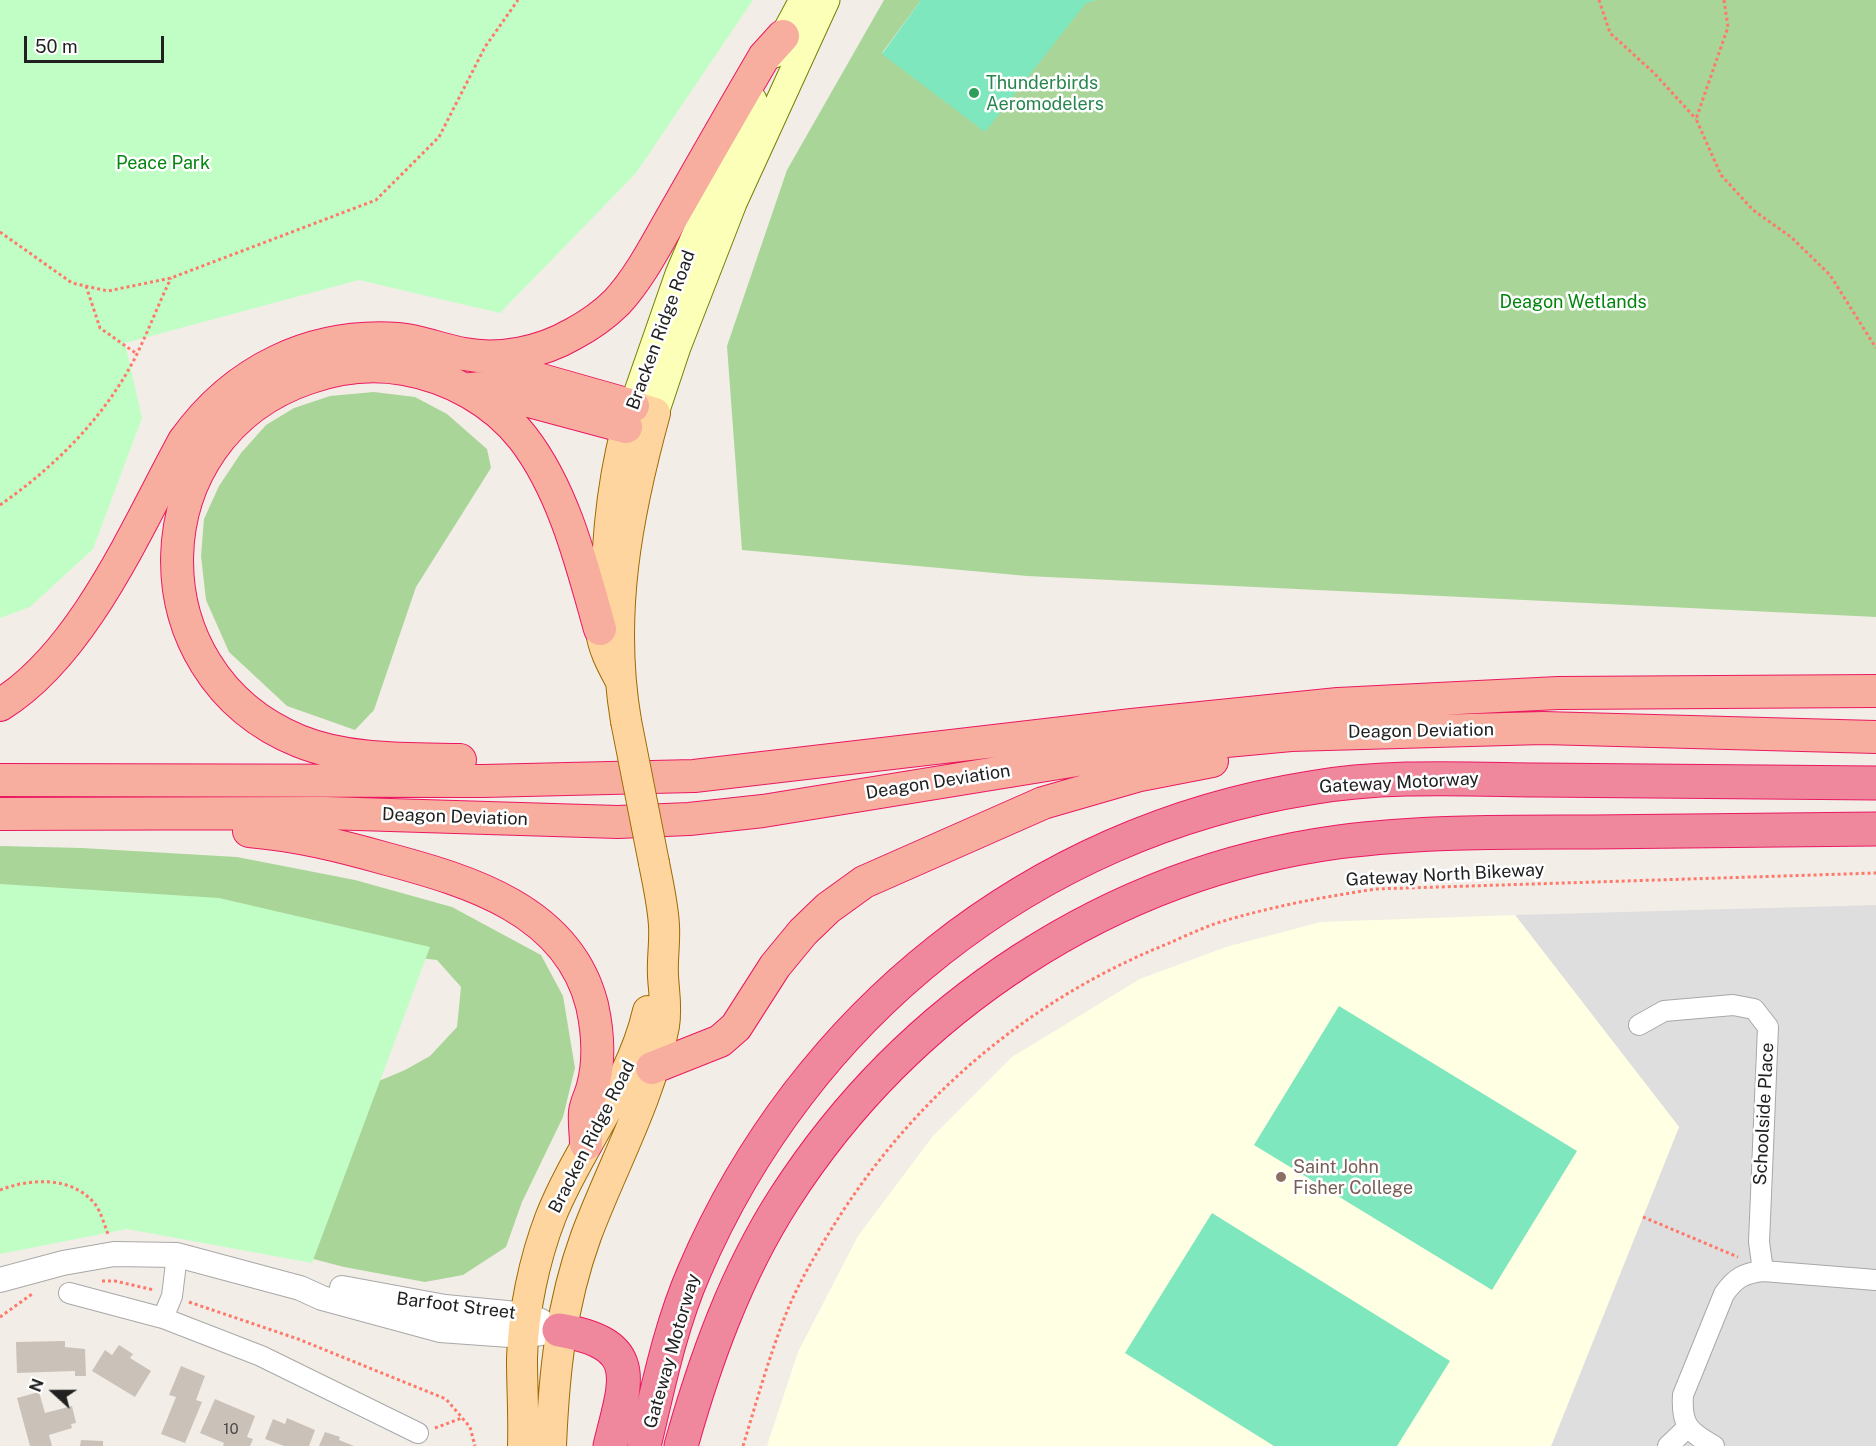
<!DOCTYPE html>
<html>
<head>
<meta charset="utf-8">
<style>
	body { margin:0 }
	#map { position:relative; width:1876px; height:1446px; overflow:hidden; background:#f2eee7; font-family:"Public Sans",sans-serif }
	canvas { display:block }
	.north { position:absolute; left:24px; top:1362px; width:60px; height:60px; -webkit-text-stroke:4px #fff; paint-order:stroke; rotate:291deg; font-size:16px; font-weight:700; line-height:24px; text-align:center; color:#212121 }
	.north::after { content:''; display:block; margin:auto; width:21px; height:27px; background:#212121; clip-path:polygon(50% 0,100% 100%,50% 72%,0 100%) }
	.scale { position:absolute; left:24px; top:36px; width:140px; height:27px; box-sizing:border-box; border:3px solid #212121; border-top:0; padding-left:8px; font-size:18px; line-height:21px; white-space:nowrap; color:#212121; -webkit-text-stroke:4px #fff; paint-order:stroke }
</style>
</head>
<body>
<div id="map">
<canvas width="1876" height="1446"></canvas>
<div class="north">N</div>
<div class="scale">50 m</div>
</div>
<script>
const ctx = document.querySelector('canvas').getContext('2d');
ctx.lineJoin = 'round';
function fill(path, color) { ctx.fillStyle = color; ctx.fill(path, 'evenodd'); }
function trace(path, color, width, dash) { ctx.strokeStyle = color; ctx.lineWidth = width; ctx.lineCap = dash ? 'butt' : 'round'; ctx.setLineDash(dash || []); ctx.stroke(path); }
function write(font, color, halo, rows, align = 'center') {
  ctx.font = font + ' "Public Sans",sans-serif'; ctx.lineWidth = 5; ctx.setLineDash([]); ctx.textBaseline = 'middle'; ctx.strokeStyle = halo; ctx.fillStyle = color; for (const [text, x, y, turn = 0] of rows) {
    ctx.save(); ctx.translate(x, y); ctx.rotate((+turn || 0) * Math.PI / 180); ctx.textAlign = isNaN(turn) ? turn : align; if (halo) ctx.strokeText(text, 0, 0); ctx.fillText(text, 0, 0); ctx.restore();
  }
}
const residential = new Path2D(`
	M1876,905V1446H1551L1679,1127L1515,915Z`);
const education = new Path2D(`
	M1515,915L1679,1127L1551,1446H767L798,1352L858,1236L933,1136L1012,1057L1140,979L1226,947L1321,922Z`);
const forest = new Path2D(`
	M884,0H921L882,53L1096,0H1876V617L1027,576L742,550L727,346L787,170Z
	M374,392L415,397L447,414L487,449L491,468L416,587L374,710L355,730L287,706L229,652L206,600L201,556L204,519L219,486L241,453L266,425L294,408L330,396Z
	M0,846L82,848L237,857L355,880L452,907L541,955L563,996L575,1068L563,1117L522,1202L506,1247L463,1275L425,1282L344,1267L252,1243L355,1091L405,1070L430,1056L457,1027L461,987L437,960L384,954L0,936Z`);
const park = new Path2D(`
	M0,0H753L636,173L500,313L359,280L125,343L142,418L93,549L30,607L0,618Z
	M0,884L219,898L430,947L312,1263L127,1229L0,1254Z`);
const pitch = new Path2D(`
	M921,0H1096L1086,3L985,132L882,54Z
	M1339,1006L1577,1151L1492,1290L1254,1145Z
	M1212,1213L1450,1361L1397,1446H1274L1125,1353Z`);
const building = new Path2D(`
	M65,1341V1347L85,1349L86,1376H75V1371L17,1373L16,1342Z
	M119,1345L133,1354L130,1358L151,1371L135,1397L92,1371L105,1350L112,1355Z
	M181,1366L205,1376L196,1400L202,1402L185,1443L161,1434L176,1397L169,1395Z
	M39,1392L45,1413L72,1406L76,1423L71,1424L72,1428L49,1435L52,1446H30L17,1398Z
	M215,1399L255,1416L247,1437L253,1439L250,1446H223L224,1443L200,1433Z
	M287,1418L315,1430L309,1446H284L265,1439L273,1419L285,1424Z
	M325,1432L340,1437L339,1440L354,1446H319Z
	M81,1440L103,1441V1446H80Z`);
const path = new Path2D(`
	M1599,0L1610,33L1654,73L1696,119
	M1724,0L1728,27L1696,119L1721,175L1753,210L1791,237L1830,275L1876,348
	M0,232L72,283L108,291L171,278L376,200L439,137L485,47L518,0
	M86,286L100,328L137,354
	M0,505C56,466 106,416 137,354C149,329 159,303 171,278
	M0,1190C31,1178 72,1176 95,1204C101,1212 104,1224 108,1234
	M1643,1217L1738,1257
	M102,1281H115L154,1290
	M189,1302L298,1339L446,1399L470,1427L475,1446
	M0,1317L32,1294
	M435,1428L462,1418
	M743,1446C757,1400 770,1353 788,1309C800,1280 817,1252 834,1225C913,1098 1028,1000 1167,944C1183,937 1200,929 1217,923C1269,907 1322,897 1376,889L1876,873`);
const minor = new Path2D(`
	M1639,1025L1664,1011L1733,1005L1754,1009L1768,1027L1759,1242L1763,1271
	M69,1293L163,1318L261,1356L418,1433
	M163,1318L172,1296L177,1255
	M1668,1446L1687,1428
	M1714,1446C1688,1431 1681,1425 1683,1395L1724,1294C1735,1278 1744,1273 1763,1271L1876,1280`);
const tertiary = new Path2D(`
	M0,1280L63,1263L114,1254L177,1255L300,1288L322,1298L440,1330L524,1336L559,1330
	M342,1288L445,1307L527,1315L541,1321`);
const secondary = new Path2D(`
	M774,54L803,0
	M633,406L679,274L753,100
	M655,413L677,347L733,203L826,0`);
const primary = new Path2D(`
	M619,678C611,663 603,648 601,631C600,624 606,617 606,609C606,540 612,472 633,406L655,413C627,515 608,615 626,721
	M523,1446C524,1417 522,1388 522,1359C523,1313 534,1260 551,1216C579,1146 631,1085 648,1011
	M551,1446C554,1373 561,1305 586,1236C612,1166 650,1100 664,1026C667,1008 664,994 663,976C662,960 665,943 664,926C663,905 658,884 654,863`);
const trunk = new Path2D(`
	M488,357L499,368L633,406
	M471,389L481,388L626,427
	M0,705C84,653 137,527 184,441C234,371 310,333 398,339C420,341 442,350 464,354C500,361 542,352 573,334C588,326 605,314 617,302C641,276 658,241 676,210C705,159 734,108 764,57L783,36
	M460,760C408,759 348,761 299,741C132,673 138,436 308,378C339,367 371,363 404,369C450,377 494,401 523,438C564,491 582,565 600,629
	M0,780L483,781L694,776L1132,725L1338,704L1558,693L1876,691
	M0,814L325,813L618,822L689,819L763,811L1151,748L1291,735L1543,728L1876,737
	M249,831C297,835 341,846 387,859C469,881 568,910 592,1005C598,1032 600,1059 593,1086C591,1095 586,1103 585,1112C584,1123 586,1134 586,1144
	M652,1068L720,1041L736,1027L775,966L803,932L828,908L864,882L1043,803L1140,775L1212,761`);
const motorway = new Path2D(`
	M559,1330C644,1344 626,1380 610,1446
	M644,1446C658,1388 670,1327 694,1272C804,1015 1033,832 1310,788C1384,775 1462,779 1538,780C1650,781 1763,782 1876,783
	M681,1446C705,1360 736,1274 784,1199C908,1006 1111,873 1338,842C1422,831 1508,832 1592,832C1687,831 1781,830 1876,829`);
const primaryBridge = new Path2D(`
	M626,721L654,863`);
const markers = [
	[974,93,6,"#2e9e5b"],
	[1281,1177,6,"#8d6e63"]
];
const numberNames = [
	["10",231,1429]
];
const leisureNames = [
	["Thunderbirds",986,83],
	["Aeromodelers",986,104]
];
const parkNames = [
	["Peace Park",163,163],
	["Deagon Wetlands",1573,302]
];
const streetNames = [
	["Bracken Ridge Road",661,330,-70],
	["Deagon Deviation",1421,731,-1],
	["Deagon Deviation",938,782,-9],
	["Gateway Motorway",1399,783,-3],
	["Deagon Deviation",455,817,2],
	["Gateway North Bikeway",1445,875,-3],
	["Schoolside Place",1764,1114,-87],
	["Bracken Ridge Road",592,1137,-63],
	["Barfoot Street",456,1306,7],
	["Gateway Motorway",672,1351,-74]
];
const educationNames = [
	["Saint John",1293,1167],
	["Fisher College",1293,1188]
];
fill(residential, '#dfdede');
fill(education, '#ffffe3');
fill(forest, '#aad598');
fill(park, '#c1fec6');
fill(pitch, '#7ee7be');
fill(building, '#cac1b9');
trace(minor, '#a8a8a8', 22);
trace(tertiary, '#a8a8a8', 26);
trace(secondary, '#728000', 29);
trace(primary, '#9e6900', 32);
trace(trunk, '#eb1861', 34);
trace(motorway, '#eb1861', 35);
trace(path, '#ff796b', 3, [3, 3]);
trace(minor, '#fff', 20);
trace(tertiary, '#fff', 24);
trace(secondary, '#fcffb8', 27);
trace(primary, '#ffd59f', 30);
trace(trunk, '#f7ae9e', 32);
trace(motorway, '#ef889c', 33);
trace(primaryBridge, '#9e6900', 32, []);
trace(primaryBridge, '#ffd59f', 30);
for (const [x, y, r, color] of markers) { const dot = new Path2D(); dot.arc(x, y, r, 0, 2 * Math.PI); ctx.fillStyle = color; ctx.fill(dot); trace(dot, '#fff', 2); }
write('15px', '#4b4947', null, numberNames);
write('18px', '#27864d', '#fff', leisureNames, 'left');
write('18px', '#03860d', '#fff', parkNames);
write('18px', '#212121', '#fff', streetNames);
write('18px', '#785e54', '#fff', educationNames, 'left');
</script>
</body>
</html>
